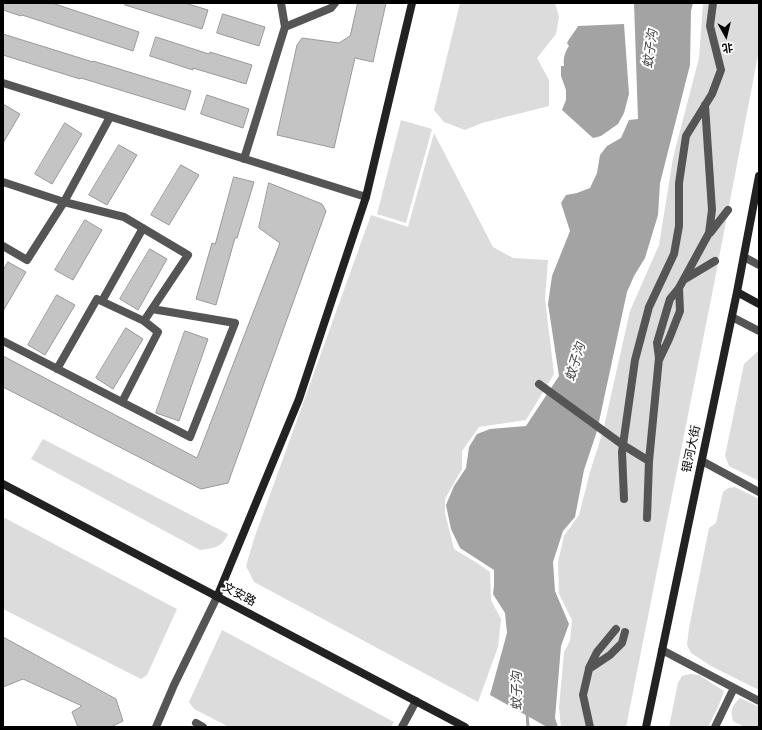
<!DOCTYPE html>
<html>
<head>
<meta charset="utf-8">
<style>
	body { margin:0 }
	#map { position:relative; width:762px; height:730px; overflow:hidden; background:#fff; font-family:"DM Sans","Noto Sans SC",sans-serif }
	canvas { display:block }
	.frame { position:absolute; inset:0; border:4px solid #000; pointer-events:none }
	.north { position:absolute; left:706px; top:16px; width:40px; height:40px; -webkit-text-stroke:3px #fff; paint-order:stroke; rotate:172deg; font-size:11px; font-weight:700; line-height:16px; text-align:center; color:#000 }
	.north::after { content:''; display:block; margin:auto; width:14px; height:18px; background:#000; clip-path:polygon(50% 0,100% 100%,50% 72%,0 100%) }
</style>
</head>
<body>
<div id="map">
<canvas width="762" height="730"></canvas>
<div class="frame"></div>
<div class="north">北</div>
</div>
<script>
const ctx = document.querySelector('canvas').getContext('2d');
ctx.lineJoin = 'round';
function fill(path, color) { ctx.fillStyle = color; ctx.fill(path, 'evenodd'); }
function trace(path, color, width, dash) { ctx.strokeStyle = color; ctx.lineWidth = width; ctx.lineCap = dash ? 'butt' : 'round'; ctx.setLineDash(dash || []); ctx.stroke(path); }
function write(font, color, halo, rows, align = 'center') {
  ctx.font = font + ' "DM Sans","Noto Sans SC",sans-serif'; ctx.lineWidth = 4; ctx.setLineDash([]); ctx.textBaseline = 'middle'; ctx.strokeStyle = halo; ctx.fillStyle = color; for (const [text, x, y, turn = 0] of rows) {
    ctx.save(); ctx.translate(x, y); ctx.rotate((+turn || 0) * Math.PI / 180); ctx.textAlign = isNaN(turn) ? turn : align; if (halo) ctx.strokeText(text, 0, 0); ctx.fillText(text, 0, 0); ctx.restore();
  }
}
const green = new Path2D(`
	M460,3H555L559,17L556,34L537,58L549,80V106L482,123L465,130L444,122L434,110Z
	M703,3H759V50L714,284L626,727H561L559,708L564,652L570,641L572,620L559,594L558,562L564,536L579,515L590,472L603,431L630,311L659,245L673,158L699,58Z
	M401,120L432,129L406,223L377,214Z
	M434,133L493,247L513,258L548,260L545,299L554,374L526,420L479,427L462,451V469L445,499V513L454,549L477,563L490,572L491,600L501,619L498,647L478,702L254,582L246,566L254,539L371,215L408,227Z
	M757,352H759V481L729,466L725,456L744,364Z
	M43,439L228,534C222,548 213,548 200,550L31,459Z
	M735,487L759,499V690L711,666L691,653L687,645L689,628L709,528L716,523L723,492L728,488Z
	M3,517L177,609L147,675L141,679L3,609Z
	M222,630L394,722L391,727H229L194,709L189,702Z
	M690,674L699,675L724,691L719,705L708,727H669L678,683L682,676Z
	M740,698L759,707V727H744L733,721C730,709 732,706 740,698Z`);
const water = new Path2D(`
	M634,3H693L691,11L690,65L660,183L658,215L645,258L634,276L627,292L597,431L584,470L575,517L563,531L553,562L555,591L569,624L561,646L555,718L558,727H547L490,695L507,633L505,613L493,594L494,586V570L460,548L451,529L446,505L454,486L466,468L469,447L477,434L490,429L526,426L559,376L548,304L552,276L570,231L561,203L566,195L577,193L590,188L597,173L600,155L607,146L621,138L629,120L638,119Z
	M624,24L629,94L624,113L618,124L601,136L593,138L562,110L566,100V90L561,76V66H564C563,58 565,52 569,46L567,43C570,37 574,33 578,26Z`);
const stream = new Path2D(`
	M527,713L528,727`);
const building = new Path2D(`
	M3,3H52L139,32L133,51L22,15L21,16L3,10Z
	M125,3H185L208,10L202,29L125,5Z
	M358,3H386L373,62L355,58L334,148L277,135L297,45L302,38L339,43L350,36Z
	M223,14L265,27L259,46L217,33Z
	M3,34L93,62V61L191,91L185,110L81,78L80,79L3,55Z
	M156,37L209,54L210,52L252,65L246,84L193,68V70L150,56Z
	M207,95L249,109L243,128L201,114Z
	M3,104L20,114L3,143Z
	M65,123L82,134L52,184L35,174Z
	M119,145L137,155L107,205L89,195Z
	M181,165L199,175L169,225L151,215Z
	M234,177L254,182L237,238H235L216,305L196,299L212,243L215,244Z
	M269,183L322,204L326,211L228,483L201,489L3,387V356L197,458L280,243L259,228Z
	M85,220L102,230L73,280L55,270Z
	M150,249L167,259L138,310L120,299Z
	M8,262L26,272L3,311V271Z
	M57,295L75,305L45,355L28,345Z
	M126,328L143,339L113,389L96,378Z
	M185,331L208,339L179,421L156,413Z
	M3,637L116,699L123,721L111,727H78L72,712L82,706L23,679L3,687Z`);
const street = new Path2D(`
	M281,3L285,27
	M3,83L366,197
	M244,159L285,27L331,8L335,3
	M3,182L64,202L110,117
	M710,233L728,210
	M3,246L27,260L64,202L124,217L188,255L152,309L235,323L190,437L3,341
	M744,257L759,265
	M685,279L715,261
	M102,301L143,228
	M732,317L759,331
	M659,360L669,339L680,311L679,288
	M57,369L97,299L144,321
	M539,384L623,445L649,461L647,518
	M122,402L158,332L144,321L152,309
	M649,461L659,358L657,343L670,299L679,288L709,233L712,210L705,105
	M702,461L759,492
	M624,499L622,452L635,360L649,307L674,254L679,226V183L686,136L712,94L721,70L710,26L713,3
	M662,650L759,701
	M589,668L597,652L616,629
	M196,723L203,727
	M156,727L174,685L217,597
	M402,727L416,701
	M590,727L583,695L589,669L610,655L622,643L625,632
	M715,727L734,688`);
const secondary = new Path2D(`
	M737,292L759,304
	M3,484L465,727
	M217,597L299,399L366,197L412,3
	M646,727L737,292L759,176`);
const streetNames = [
	["银河大街",692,449,-78],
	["文安路",239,595,28]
];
const waterNames = [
	["蚊子沟",651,49,-82],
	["蚊子沟",576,362,-73],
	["蚊子沟",518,691,-90]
];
fill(green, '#dcdcdc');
fill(water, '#a3a3a3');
trace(stream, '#a3a3a3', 3);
fill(building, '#c4c4c4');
trace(building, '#999', 1);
trace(street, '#555', 8);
trace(secondary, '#222', 8);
write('12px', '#000', '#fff', streetNames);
write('italic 13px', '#444', '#fff', waterNames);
</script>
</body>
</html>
